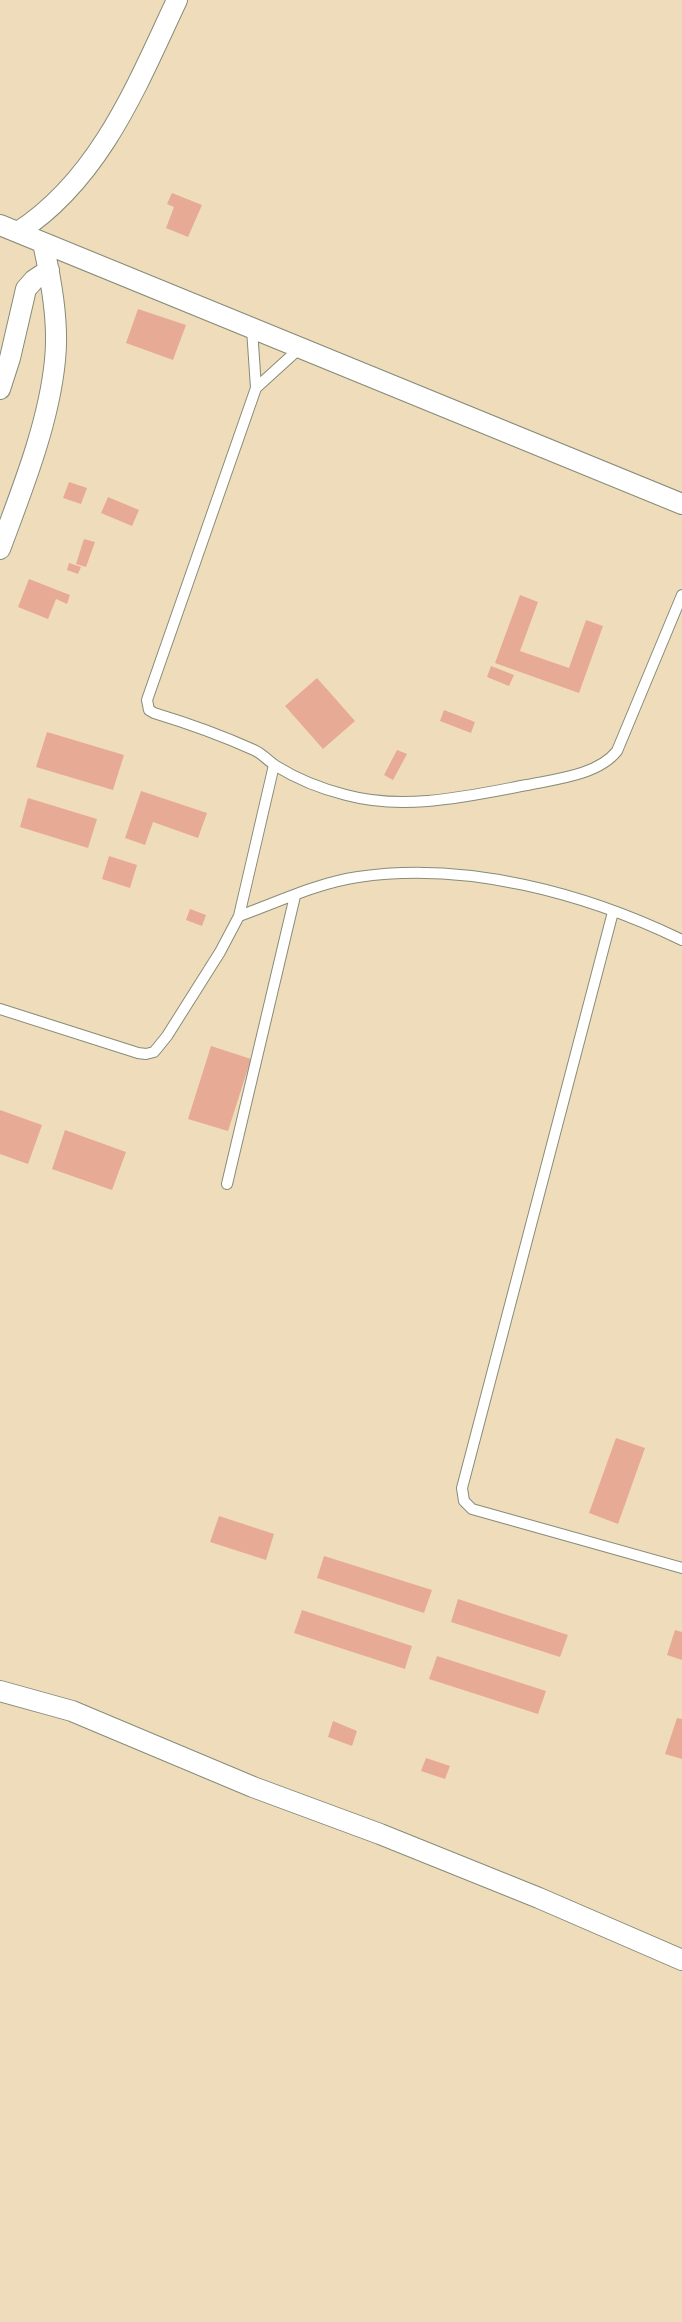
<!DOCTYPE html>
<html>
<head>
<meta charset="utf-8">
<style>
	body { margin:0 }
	canvas { display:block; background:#efdcbb }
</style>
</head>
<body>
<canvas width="682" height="2322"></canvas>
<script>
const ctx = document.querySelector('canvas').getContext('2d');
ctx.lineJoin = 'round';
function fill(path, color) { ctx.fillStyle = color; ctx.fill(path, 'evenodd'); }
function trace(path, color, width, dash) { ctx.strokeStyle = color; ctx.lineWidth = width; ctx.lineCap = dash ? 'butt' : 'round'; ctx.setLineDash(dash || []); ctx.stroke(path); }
const building = new Path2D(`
	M172,193L202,205L188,237L166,228L174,207L167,204Z
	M138,309L186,325L173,360L126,343Z
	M69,482L87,488L81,504L63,498Z
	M108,497L139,510L132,526L101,513Z
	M84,539L95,542L86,567L76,564Z
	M69,563L81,567L78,574L67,570Z
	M29,579L70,595L67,604L56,599L48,619L18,607Z
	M520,595L538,602L520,651L569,668L586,620L603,626L579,693L495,663Z
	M491,666L514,675L509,686L487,677Z
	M317,678L355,721L323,749L285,706Z
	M444,710L475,722L471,733L440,721Z
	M47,732L124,755L113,790L36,767Z
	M397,750L407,754L393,780L384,775Z
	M141,791L207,813L198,838L153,822L145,845L125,838Z
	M28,798L97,819L88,848L20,827Z
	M109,856L137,865L130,888L102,879Z
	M190,909L206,915L202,926L186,920Z
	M211,1046L251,1059L228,1131L188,1119Z
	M0,1110L42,1125L28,1164L0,1154Z
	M65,1130L126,1152L112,1190L52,1169Z
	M616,1438L645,1448L618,1524L589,1513Z
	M219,1516L274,1534L266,1560L210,1542Z
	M324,1556L432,1590L424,1613L317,1578Z
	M458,1599L568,1635L560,1657L451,1622Z
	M302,1610L412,1646L405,1669L294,1633Z
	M675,1630L682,1632V1660L667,1655Z
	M437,1656L546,1691L538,1714L429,1679Z
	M677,1718L682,1719V1759L665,1754Z
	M333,1721L357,1731L352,1746L328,1737Z
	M426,1758L450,1766L445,1779L421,1771Z`);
const lane = new Path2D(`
	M252,329L256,388L147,700L149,710L154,713C187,723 223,736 254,750C263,754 268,761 276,766C297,779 322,789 346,795C405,811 468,796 527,785C556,779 598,775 617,751L682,595
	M256,388L300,348
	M613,912L462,1488L464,1501L472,1509L682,1568
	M239,916C278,902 317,883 358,877C466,861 585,893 682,940
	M0,1009L138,1053L146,1054L154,1052L167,1036L220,952L239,916L274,765
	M227,1184L295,896`);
const street = new Path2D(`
	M0,225L682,504
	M18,232C100,179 137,85 177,0
	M0,389L10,358L26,289L34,280L49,270
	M0,549C22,490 49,423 55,360C59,322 51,280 43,243
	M0,1691L72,1711L253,1787L380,1834L539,1898L682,1960`);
fill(building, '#e7ab95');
trace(lane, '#878c78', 12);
trace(street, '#878c78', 22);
trace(lane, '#fff', 10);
trace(street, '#fff', 20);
</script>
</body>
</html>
